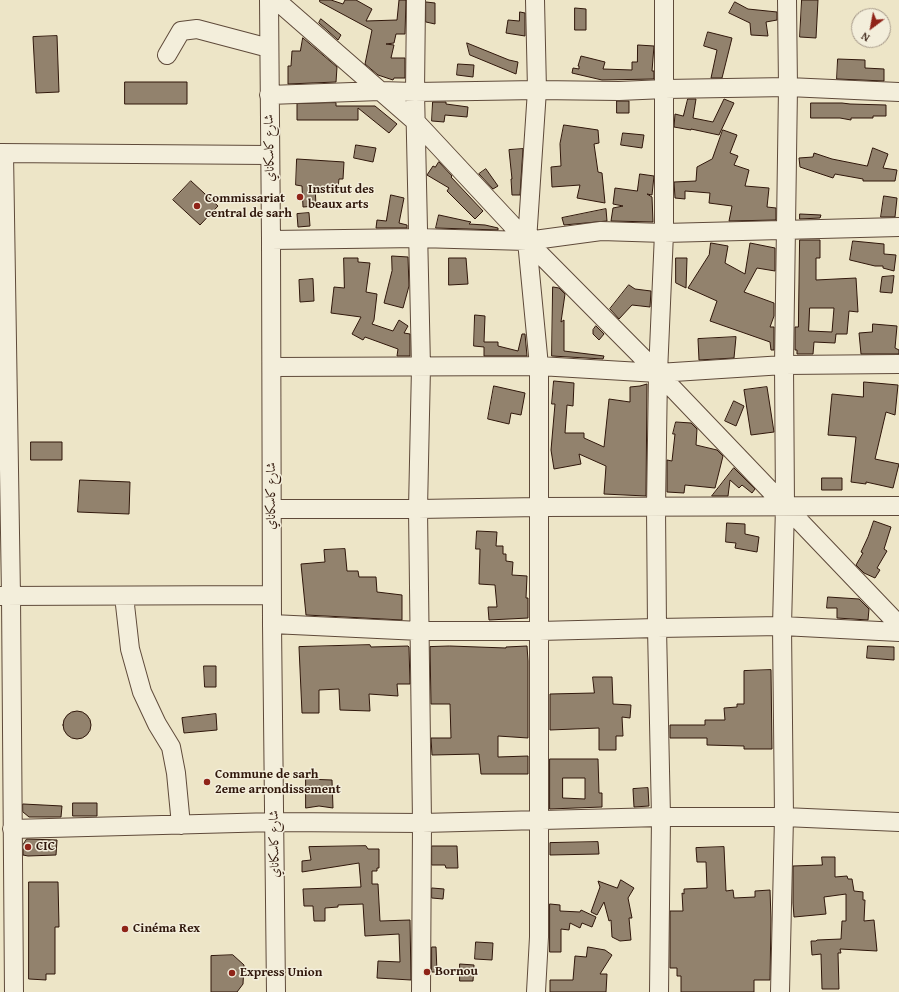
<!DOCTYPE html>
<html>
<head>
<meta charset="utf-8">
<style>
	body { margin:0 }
	#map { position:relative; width:899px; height:992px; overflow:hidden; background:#ede5c7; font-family:"Gentium Book Plus",serif }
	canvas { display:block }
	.north { position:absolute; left:851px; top:8px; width:40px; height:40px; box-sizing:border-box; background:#f3eedb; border:1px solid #a59888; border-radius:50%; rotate:212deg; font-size:11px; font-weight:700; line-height:16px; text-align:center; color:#30170b }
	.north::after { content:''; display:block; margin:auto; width:14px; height:18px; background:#8f2418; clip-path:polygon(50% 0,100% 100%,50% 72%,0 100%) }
</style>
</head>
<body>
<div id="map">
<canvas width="899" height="992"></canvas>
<div class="north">N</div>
</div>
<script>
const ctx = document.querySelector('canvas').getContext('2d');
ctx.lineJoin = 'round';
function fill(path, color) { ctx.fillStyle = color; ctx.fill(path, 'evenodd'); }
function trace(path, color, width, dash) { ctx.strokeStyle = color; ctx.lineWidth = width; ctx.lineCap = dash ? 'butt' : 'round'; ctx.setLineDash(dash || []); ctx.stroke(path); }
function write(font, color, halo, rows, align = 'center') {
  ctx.font = font + ' "Gentium Book Plus",Amiri,serif'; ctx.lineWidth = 3; ctx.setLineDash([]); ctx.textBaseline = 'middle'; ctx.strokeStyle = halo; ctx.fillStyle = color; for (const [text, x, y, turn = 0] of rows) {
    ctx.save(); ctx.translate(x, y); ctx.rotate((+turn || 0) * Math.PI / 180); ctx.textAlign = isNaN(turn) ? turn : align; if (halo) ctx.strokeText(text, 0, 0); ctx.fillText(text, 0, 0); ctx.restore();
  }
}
const building = new Path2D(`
	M320,0H331L343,4L345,0H356L372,9L366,21L397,20L399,0H406L405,34H396L394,43L386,44L394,45L391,58H405V78H394L393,80L378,75L365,64L372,30L320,2Z
	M802,0H818L816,38L800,37Z
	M426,2L435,3V24L426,22Z
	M735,2L748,9L777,12V20L766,22L768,36L751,35L750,23L729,13Z
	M575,8L586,9V30H575Z
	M520,12L525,13V36L506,33L508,20L519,21Z
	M321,19L341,35L338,40L319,23Z
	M708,32L732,38L722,78H711L717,50L704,46Z
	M57,36L59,92L36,93L33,37Z
	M303,38L337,67L336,82L288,84V66H291L292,51H300Z
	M467,43L509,60L518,62L516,74L470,55Z
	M638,45L654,46L652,71H654V79L602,80L572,73L573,68L579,69V66H578L581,56L605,62L603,69L632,70V62H637Z
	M838,59L865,60V68L884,69V81L837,79Z
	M458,64L474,65L473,77L457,75Z
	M125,82H187V104H125Z
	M688,99H696L693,118L713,122L724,99L734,103L719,135L691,129V130L674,127L675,114L683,116Z
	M617,101H629V113H617Z
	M433,102H446V104L468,107L467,117L445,115L444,122L432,121Z
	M336,103V106H375L397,124L389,133L358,108V120H297V104Z
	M811,103H842L850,104L886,105V116H873V118H851V120L840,118H811Z
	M564,125L598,130L599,143L594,144L598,172L602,173L605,203L577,198L580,185L552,187L551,167L561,166L560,144Z
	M723,130L737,135L730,153L738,156L734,165L749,170L745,186L769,188L767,207L776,208V220L729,221L732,206L709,203L710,193L685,191V199L675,198L674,182L696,181L697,167L712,159Z
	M623,133L644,135L642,148L621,145Z
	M356,145L376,148L373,162L354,158Z
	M873,148L888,154L883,168L897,170L895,181H863V179L835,174L833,178L800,167L799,158L813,157L814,153L832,159L867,166Z
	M523,149L520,195H512L511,179H512L509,150Z
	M297,159L344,162L343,179H339L338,188L315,186L316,206L303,207L302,186L296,185Z
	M439,162L452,176L451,177L483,211L475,219L447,191L449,188L427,175L433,166L435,167Z
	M486,169L498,186L493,189L479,174Z
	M640,174L654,176L652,195L647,194L652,197L653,222L611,221L613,208L623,206L613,204L615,188L637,191Z
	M191,181L218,206L200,225L173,200Z
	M391,195L404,198L399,223L407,225V228H376L377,220L386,221Z
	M884,196L897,198L895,217H881Z
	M606,209L607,221L564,225L562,218Z
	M309,213L310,226L298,227L297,214Z
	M800,214L821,215L820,218L800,219Z
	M439,215L471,222L469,224L485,225L498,228V230L436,228Z
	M800,240H820V258H816V280L856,278L858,312L849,311L847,334H836L835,343L814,342L813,354H797V350H795V327H798ZM810,308H834L832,332L809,331Z
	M853,241L884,244V254L896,255L894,271L883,268V266H875L850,260Z
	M711,243L728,246L725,263L745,274L750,243L775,248V271L757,268L744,292L774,303V316L770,327H774V350H771L770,342L710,321L717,301L688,288L709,255Z
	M392,256L408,257L409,286L403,308L384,303L392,271Z
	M344,258H358V262L370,263L366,292L377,294L374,320L372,324L393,331L399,320L408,326L404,333L410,334V356H397L398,349L365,337L363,340L352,334L361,317L331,313L334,287L344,288Z
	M449,258H466L468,284L449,285Z
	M676,258H687L686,288L676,283Z
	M894,276L892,293L880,292L882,277Z
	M313,279L314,301L300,302L299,280Z
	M629,285L635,289L651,291L650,307L632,305L619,319L610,309Z
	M553,287L559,288L565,294L561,322L564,320V351L604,356L603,359L552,356Z
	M475,315L485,316L484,342H498V346L518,351L522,334H525L527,356H484V347L474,346Z
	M873,324L897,326L895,348L899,350V354H861L859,333L872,332Z
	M596,326L604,334L599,340L593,334V330Z
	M736,337L734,358L699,360L698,339Z
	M554,381L574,383L573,406L567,405L565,433H584V438L604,447L609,399L630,402V387L640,386L647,384L646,496L604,494L606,466L579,454L581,464L554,469L551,450L555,404H552Z
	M864,382L898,385L895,415L886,412L875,459L899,464L893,488L866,482V484L851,482L856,437L828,435L832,394L863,397Z
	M494,386L525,393L521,415L511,413L509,424L488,419Z
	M767,387L774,432L751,435L744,390Z
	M734,401L744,406L736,426L725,421Z
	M676,422L691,423L697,429L696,445L717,450L723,456L715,488L685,485L684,493L667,492V460L672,461L675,434H673Z
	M31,442H62V460H31Z
	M734,468L755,489L752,493L742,485L739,488L730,480L728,496H712Z
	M822,478H842V490H822Z
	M80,480L130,482L129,514L78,512Z
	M874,521L891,527L884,549L887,551L877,568L880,570L875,578L864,573L856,565L863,553L861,552L868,537Z
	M727,523L745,524V534L759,537L757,552L735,548L736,543L726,542Z
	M477,531L497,532L496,546H503V554H506V561L513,562L512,575L527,576L526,598H528V618L489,620L488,607H497L495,585L479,584L480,549H476Z
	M345,549L347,571H358L359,577H376L377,592L402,595V620L306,615L301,564L325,562L324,550Z
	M828,597L859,599L869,609L868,620L837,618V608H827Z
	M370,645L371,647L408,646L409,647L410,684H397L398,696L369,694L370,711L340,710L339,689L319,690V713H302L299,647Z
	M450,646L506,648V647L527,646L528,661V738L498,736V757L528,756V774H481L479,754L432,755L431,738H451L450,704H431L430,647Z
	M868,646L894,647V660L867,658Z
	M204,666H216V687H205Z
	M771,670L772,749H744V746L707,745V738H670V725H705V720H725L724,708L737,707V704H744V671Z
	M593,677H612L613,704L631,705L630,718L622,717L623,736H616V750H599V728L550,730V694L594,693Z
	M63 725a14 14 0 1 1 28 0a14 14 0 1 1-28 0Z
	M216,714L217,730L184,733L182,718Z
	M550,759H598L599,793H602V807L550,809ZM563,778H585V799L563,798Z
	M306,779L332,780L333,808L319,806L306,808Z
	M648,788L649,806L634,807L633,789Z
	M73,803H97V816H73Z
	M23,804L62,806L61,817H29L23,812Z
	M27,839L57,840L56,855L28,856L23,855V845Z
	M598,842L599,854L550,855V843Z
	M366,846L368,849H379V868H377V871H372V884H378L380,921L410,920L411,980L377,978L378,961L400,962L399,934L365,936L363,904L338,905V907L325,908V921H314L313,906H304L303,889L361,887L359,863L302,872V861L311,860L309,847Z
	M432,846H457L458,868H446L445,865H432Z
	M724,847L726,891L733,890L734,898L755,897V891L770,890L771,919L770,980H754V992H681V976H677V968H670V911H683L682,893L684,894V889L707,888L706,862H697L696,848Z
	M822,857H835V877L847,876L848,879H852L854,891L863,892V900H865L864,921L874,920L877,951L840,949L841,953H838L839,989H822L821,954L812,955L811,941H816L817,940L841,939L842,921H846V894L824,897L826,914L794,917L793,903V866L822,865Z
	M621,880L634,888L628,898L632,918H629L631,940L620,941L612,937L611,920L609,921L604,902L597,915L591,912L600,887L598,881L617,888Z
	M29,882H58L59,927H55V974H46V980L29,979Z
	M432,888L444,889L443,899L432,898Z
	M550,904L560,905V911L580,912L581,910L596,917L592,927L582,923L580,928L570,923L569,930L561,929V952H550Z
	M476,942L493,943L492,960L475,959Z
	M432,947H436L437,972H432Z
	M588,947L605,950L612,955L600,974H607L606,992H550V980H573L575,956L586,957Z
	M233,955L244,965L243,984L237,992H211V956Z
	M460,964L474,965L473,981H460Z`);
const minor = new Path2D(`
	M269,0L271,240L272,624L276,992
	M276,0L417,123L527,241L658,373L899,625
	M416,0L415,92L421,367L418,509L422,823L421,992
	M535,0L537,90L527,241L539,366V937L536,992
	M167,55L181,31L197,29L269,48
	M269,95L380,91L415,92L537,90L619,91L665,89L788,87L899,92
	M0,153L269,155
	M4,153L11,596L14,992
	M271,240L418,238L527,241L601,231L664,233L899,227
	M272,367L539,366L658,373L784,365L899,364
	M272,509H418L539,507L899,506
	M0,596L272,595
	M124,596L130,649L142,692L157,724L171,747L176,773L181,825
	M272,624L420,631H539L657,628L782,626L899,632
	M12,829L275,822L422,823L661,817H784L899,822
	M659,992L661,817L657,628L656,507L658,373L664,233V0
	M780,992L784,817L782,626L785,506L784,365L788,87L787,0`);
const markers = [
	[300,197,4,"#8f2418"],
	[197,206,4,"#8f2418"],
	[207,782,4,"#8f2418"],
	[28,847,4,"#8f2418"],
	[125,929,4,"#8f2418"],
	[427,972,4,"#8f2418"],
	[232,973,4,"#8f2418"]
];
const streetNames = [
	["شارع كاسكاناي",270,148,-91],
	["شارع كاسكاناي",272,496,-90],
	["شارع كاسكاناي",275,844,-91]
];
const poiNames = [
	["Institut des",308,190],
	["beaux arts",308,205],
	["Commissariat",205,199],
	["central de sarh",205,214],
	["Commune de sarh",215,775],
	["2eme arrondissement",215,790],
	["CIC",36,847],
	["Cinéma Rex",133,929],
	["Bornou",435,972],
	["Express Union",240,973]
];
fill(building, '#92826d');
trace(building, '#30170b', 1);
trace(minor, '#5f4a3a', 20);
trace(minor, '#f3eedb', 18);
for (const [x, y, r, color] of markers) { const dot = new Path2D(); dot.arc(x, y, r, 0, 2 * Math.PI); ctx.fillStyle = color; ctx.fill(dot); trace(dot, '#f3eedb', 1.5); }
write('13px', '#30170b', '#f3eedb', streetNames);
write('bold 13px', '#30170b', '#f3eedb', poiNames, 'left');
</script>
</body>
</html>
